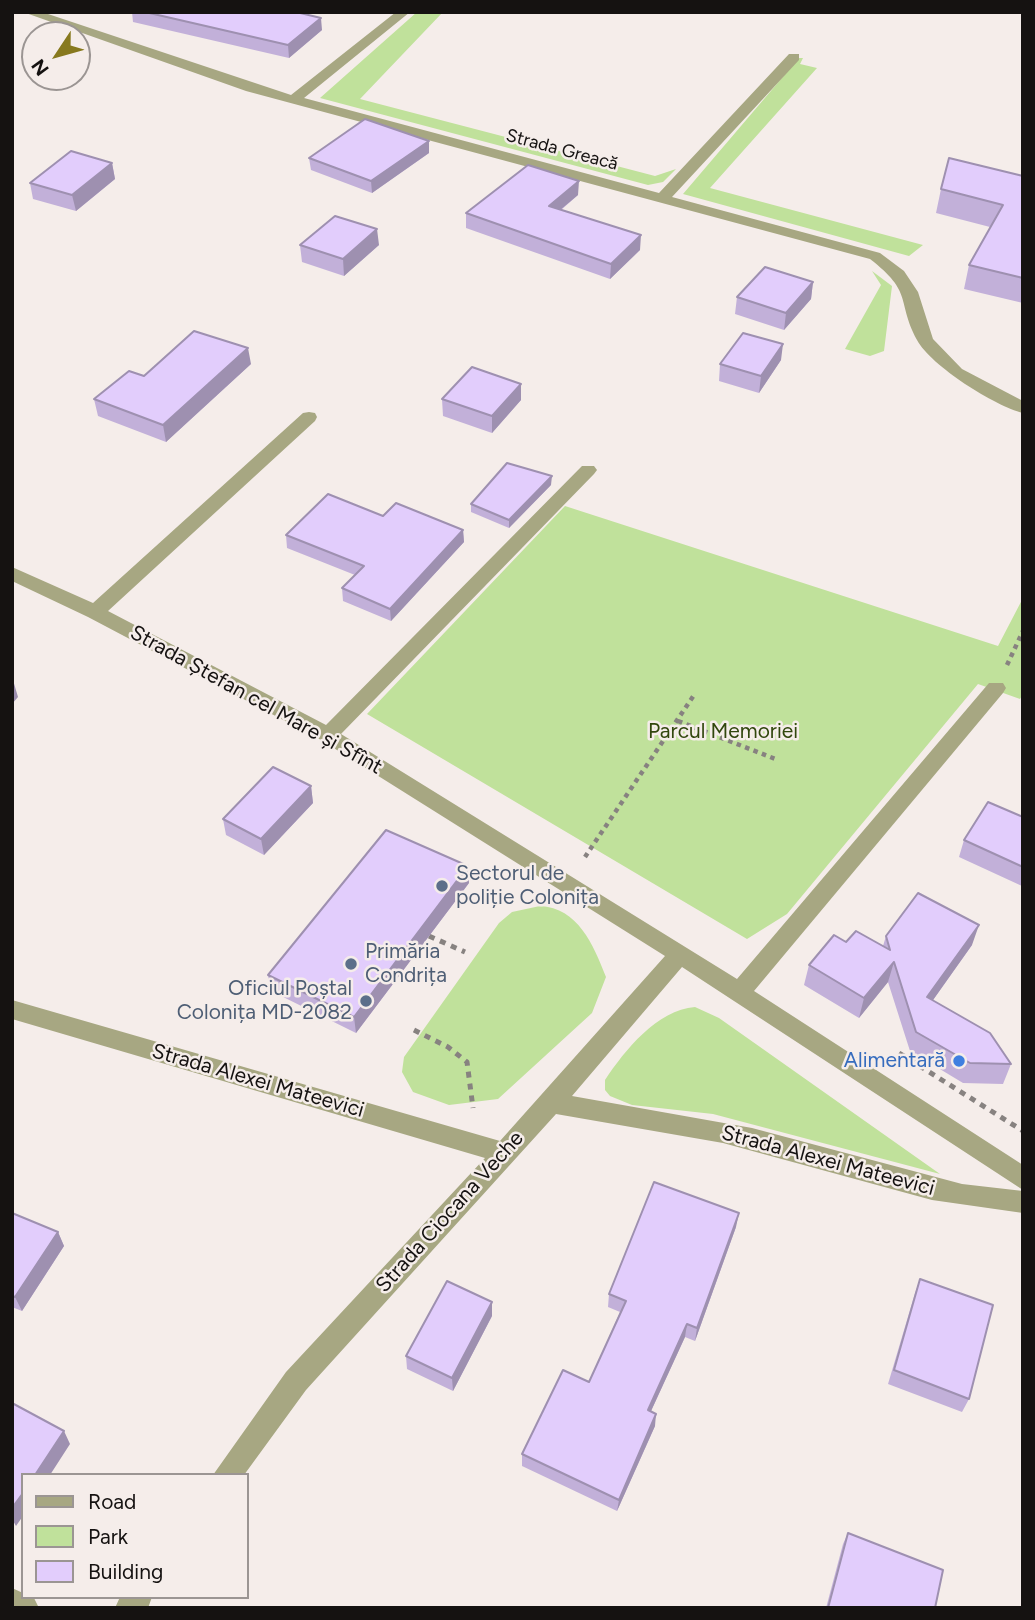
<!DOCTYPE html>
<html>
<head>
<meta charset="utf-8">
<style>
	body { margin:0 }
	#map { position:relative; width:1035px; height:1620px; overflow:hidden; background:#f5edea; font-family:Figtree,sans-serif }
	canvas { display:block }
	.frame { position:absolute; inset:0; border:14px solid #151211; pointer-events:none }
	.legend { position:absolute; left:21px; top:1473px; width:228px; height:126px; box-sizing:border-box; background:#f5edea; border:2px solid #9b9593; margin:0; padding:9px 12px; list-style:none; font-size:21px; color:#151211 }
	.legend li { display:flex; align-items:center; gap:14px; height:35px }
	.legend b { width:35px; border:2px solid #9b9593 }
	.north { position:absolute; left:21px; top:21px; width:70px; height:70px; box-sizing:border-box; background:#f5edea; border:2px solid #9b9593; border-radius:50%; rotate:234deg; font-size:19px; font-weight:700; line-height:28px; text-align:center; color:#151211 }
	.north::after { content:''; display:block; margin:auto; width:24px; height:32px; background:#87791e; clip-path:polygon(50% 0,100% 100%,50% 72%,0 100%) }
</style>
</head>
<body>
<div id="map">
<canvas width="1035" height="1620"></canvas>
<div class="frame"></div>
<ul class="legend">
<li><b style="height:9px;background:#a7a782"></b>Road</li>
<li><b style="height:19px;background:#c0e19b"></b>Park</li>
<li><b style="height:19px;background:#e2cdfc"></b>Building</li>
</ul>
<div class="north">N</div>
</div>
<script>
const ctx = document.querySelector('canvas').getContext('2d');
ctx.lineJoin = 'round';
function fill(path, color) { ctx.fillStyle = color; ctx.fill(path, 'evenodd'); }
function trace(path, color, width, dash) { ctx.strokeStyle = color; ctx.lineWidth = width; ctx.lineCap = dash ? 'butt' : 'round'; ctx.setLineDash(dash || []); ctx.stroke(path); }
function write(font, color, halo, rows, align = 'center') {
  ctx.font = font + ' Figtree,sans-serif'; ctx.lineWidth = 5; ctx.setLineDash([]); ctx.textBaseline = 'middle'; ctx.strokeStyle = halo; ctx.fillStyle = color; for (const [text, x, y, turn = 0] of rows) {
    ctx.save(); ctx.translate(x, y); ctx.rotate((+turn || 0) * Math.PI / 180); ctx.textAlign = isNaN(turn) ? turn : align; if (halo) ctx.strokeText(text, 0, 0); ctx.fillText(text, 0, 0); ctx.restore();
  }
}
const green = new Path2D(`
	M417,12H443L360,99L655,176L676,169L663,182L648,185L320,98Z
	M799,58H803L800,64L817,68L710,188L923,245L909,256L683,194Z
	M872,271L892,286L884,351L870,356L845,349L881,285Z
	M565,506L998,646L1023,598V694L1020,699L978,684L787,914L747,939L367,714Z
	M540,906C578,908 593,944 606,977L592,1013L498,1099L449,1105L413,1092L402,1072L404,1057L499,923L512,912Z
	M695,1007L719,1018L940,1174L713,1114L632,1105L610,1096L605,1090V1080C625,1050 657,1010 695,1007Z`);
const pathFar1 = new Path2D(`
	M1007,665L1023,631
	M678,721L778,760
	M585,857L694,695`);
const path = new Path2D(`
	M429,936L465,952
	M414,1030L448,1047L467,1062L473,1108
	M899,1053L1023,1131`);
const minor = new Path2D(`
	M23,12H42L291,95L396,12H410L304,98L659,193L789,54H799V60L672,197L880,253L904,271L918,292L933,339L962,369L1023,401V413C995,406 931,366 917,340C896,300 914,293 870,259L246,91Z
	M309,412L315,413L317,417L315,421L108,611L326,725L582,466H594L597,470L594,474L341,734L737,979L989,683H1003L1006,688L1003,693L754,991L1023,1165V1190L682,967L572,1096L752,1128L962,1184L1023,1191V1213L932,1200L723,1143L556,1114L306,1390L244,1475H213L286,1372L485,1158L12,1019V1000L500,1141L665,956L321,740L88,617L12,581V567L93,603L303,413Z
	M12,1588L23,1593V1597L34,1598L39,1608H12Z
	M120,1597H152L148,1608H115Z`);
const wall = new Path2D(`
	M132,12H296L322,30L289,58L133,22Z
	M429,141V153L372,193L311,170L309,158Z
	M112,163L115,179L76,211L33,199L30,183Z
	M1023,176V303L964,289L969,265L990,227L936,213L941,189Z
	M578,195L561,210L640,250L610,279L466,228V213Z
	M300,245H379L344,276L302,262Z
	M813,282L811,299L784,330L735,314L737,297Z
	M781,360L759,393L719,381L720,364Z
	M251,364L166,442L98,416L94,399L144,376Z
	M442,399L521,400L492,433L443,416Z
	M551,485L509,528L471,512V504Z
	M383,516L463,530L464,542L391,621L343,601L342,588L355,575L287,548L286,535Z
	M311,786L313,803L264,855L226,835L223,819Z
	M1023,817L1022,886L959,857L964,840Z
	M469,883L356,1033L271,991L268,975Z
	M886,936L972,945L933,1000L1011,1064L1003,1084L963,1083L910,1051L888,982L859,1018L804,985L809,965L846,942L883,946Z
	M12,1213L58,1232L64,1246L22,1311L12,1307Z
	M736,1227L695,1341L685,1337L651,1411L655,1426L617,1511L522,1466V1454L589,1382L620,1312L608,1307L609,1294Z
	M920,1279L969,1399L962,1412L888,1384L915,1293Z
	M492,1316L453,1391L407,1369L406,1356Z
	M848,1533L935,1608H826L843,1544Z`);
const shadedWall = new Path2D(`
	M321,18L322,30L289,58L288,45Z
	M429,141V153L372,193L371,181Z
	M112,163L115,179L76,211L72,195Z
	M579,181L578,195L548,220L549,206Z
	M377,229L379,245L344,276L343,259Z
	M641,235L640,250L610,279L611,264Z
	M813,282L811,299L784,330L786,313Z
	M783,344L781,360L759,393L761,376Z
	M248,348L251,364L166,442L163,425Z
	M521,384V400L492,433V416Z
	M552,476L551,485L509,528V520Z
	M463,530L464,542L391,621L390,609Z
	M13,680L18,697L12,704V681Z
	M311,786L313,803L264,855L261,839Z
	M468,866L469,883L356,1033L354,1017Z
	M979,925L972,945L921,1017L927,997Z
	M894,962L888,982L859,1018L864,998Z
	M739,1213L736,1227L695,1341L697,1328Z
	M58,1232L64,1246L22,1311L15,1297Z
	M492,1302V1316L453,1391L452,1378Z
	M687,1324L685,1337L646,1422L648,1410Z
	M656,1414L655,1426L617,1511L619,1500Z
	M64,1431L70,1444L50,1475H35Z
	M23,1493V1516L16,1526L12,1519V1508Z`);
const building = new Path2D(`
	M145,12H296L321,18L288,45Z
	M365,119L429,141L371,181L309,158Z
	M71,151L112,163L72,195L30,183Z
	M949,158L1023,176V278L969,265L1003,205L941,189Z
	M528,165L579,181L549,206L641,235L611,264L466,213Z
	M335,216L377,229L343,259L300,245Z
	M765,267L813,282L786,313L737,297Z
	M194,331L248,348L163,425L94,399L129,371L144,376Z
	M743,333L783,344L761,376L720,364Z
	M472,367L521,384L492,416L442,399Z
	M507,463L552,476L509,520L471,504Z
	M328,494L383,516L396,503L463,530L390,609L342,588L364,566L286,535Z
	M273,767L311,786L261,839L223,819Z
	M988,802L1023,817V867L964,840Z
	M386,830L468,866L354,1017L268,975Z
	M918,893L979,925L927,997L990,1033L1011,1064L970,1063L916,1032L894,962L864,998L809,965L834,935L846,942L856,931L890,950L886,936Z
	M654,1182L739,1213L697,1328L687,1324L648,1410L656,1414L619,1500L522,1454L563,1370L589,1382L626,1301L609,1294Z
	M12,1213L58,1232L15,1297L12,1296Z
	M920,1279L993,1305L969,1399L894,1370Z
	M447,1281L492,1302L452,1378L406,1356Z
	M12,1403L64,1431L35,1475H23V1493L12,1508Z
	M848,1533L943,1570L935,1608H828Z`);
const markers = [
	[442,886,7,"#5c6f8a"],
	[351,964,7,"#5c6f8a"],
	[366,1001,7,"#5c6f8a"],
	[959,1061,7,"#3f7fe0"]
];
const farStreetnames = [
	["Strada Greacă",562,150,15]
];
const streetNames = [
	["Strada Ștefan cel Mare și Sfînt",256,700,29],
	["Strada Alexei Mateevici",258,1081,16],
	["Strada Alexei Mateevici",828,1161,15],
	["Strada Ciocana Veche",450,1212,-48]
];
const parkNames = [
	["Parcul Memoriei",723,732]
];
const serviceNames = [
	["Sectorul de",456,874],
	["poliție Colonița",456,898],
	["Primăria",365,952],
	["Condrița",365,976],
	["Oficiul Poștal",352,989,"right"],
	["Colonița MD-2082",352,1013,"right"]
];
const shopNames = [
	["Alimentară",945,1061]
];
fill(green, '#c0e19b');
trace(pathFar1, '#878280', 4.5, [4.5, 4.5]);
trace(path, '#878280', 5, [6, 6]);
fill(minor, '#a7a782');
fill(wall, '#c2b0d9');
fill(shadedWall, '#9e90b0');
fill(building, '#e2cdfc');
trace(building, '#9e90b0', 2);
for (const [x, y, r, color] of markers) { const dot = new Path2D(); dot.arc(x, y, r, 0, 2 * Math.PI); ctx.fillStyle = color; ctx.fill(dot); trace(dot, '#f5edea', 2.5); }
write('18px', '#151211', '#f5edea', farStreetnames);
write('21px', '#151211', '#f5edea', streetNames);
write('21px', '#31470d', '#f5edea', parkNames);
write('21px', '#4e5e75', '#f5edea', serviceNames, 'left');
write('21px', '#366cbe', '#f5edea', shopNames, 'right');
</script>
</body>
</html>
